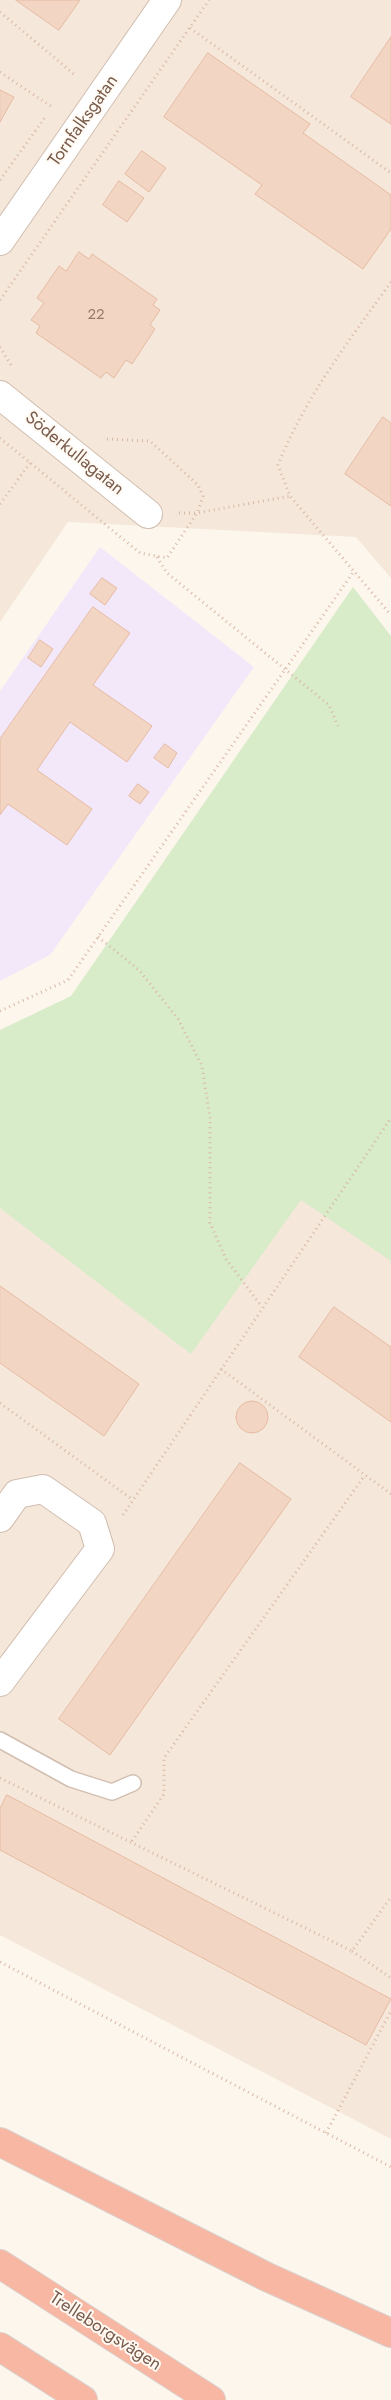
<!DOCTYPE html>
<html>
<head>
<meta charset="utf-8">
<style>
	body { margin:0 }
	canvas { display:block; background:#fdf6ec }
</style>
</head>
<body>
<canvas width="391" height="2400"></canvas>
<script>
const ctx = document.querySelector('canvas').getContext('2d');
ctx.lineJoin = 'round';
function fill(path, color) { ctx.fillStyle = color; ctx.fill(path, 'evenodd'); }
function trace(path, color, width, dash) { ctx.strokeStyle = color; ctx.lineWidth = width; ctx.lineCap = dash ? 'butt' : 'round'; ctx.setLineDash(dash || []); ctx.stroke(path); }
function write(font, color, halo, rows, align = 'center') {
  ctx.font = font + ' Jost,sans-serif'; ctx.lineWidth = 4; ctx.setLineDash([]); ctx.textBaseline = 'middle'; ctx.strokeStyle = halo; ctx.fillStyle = color; for (const [text, x, y, turn = 0] of rows) {
    ctx.save(); ctx.translate(x, y); ctx.rotate((+turn || 0) * Math.PI / 180); ctx.textAlign = isNaN(turn) ? turn : align; if (halo) ctx.strokeText(text, 0, 0); ctx.fillText(text, 0, 0); ctx.restore();
  }
}
const residential = new Path2D(`
	M0,0H391V578L356,537L68,522L0,622Z
	M299,1196L391,1259V2139L0,1935V1205Z`);
const education = new Path2D(`
	M100,547L254,667L50,955L0,981V691Z`);
const green = new Path2D(`
	M353,587L391,636V1261L301,1200L191,1354L0,1208V1030L71,996Z`);
const building = new Path2D(`
	M16,0H80L59,30Z
	M391,37V124L351,97Z
	M208,53L310,124L303,133L391,195V229L363,269L255,194L262,185L164,117Z
	M0,90L14,97L0,122Z
	M142,151L166,168L149,192L125,174Z
	M119,181L144,198L127,222L103,205Z
	M79,252L89,259L92,254L157,299L153,305L160,310L150,325L155,329L132,364L126,360L114,378L106,372L101,378L36,333L40,326L31,320L44,303L37,298L59,266L66,271Z
	M383,417L391,423V506L345,474Z
	M102,578L117,588L105,605L90,594Z
	M93,607L130,633L93,685L152,726L127,762L70,722L37,770L92,809L67,845L8,804L0,815V739Z
	M40,640L53,649L41,667L28,658Z
	M165,744L177,753L168,768L154,758Z
	M138,784L149,792L140,804L129,796Z
	M0,1286L139,1384L104,1436L0,1363Z
	M334,1307L391,1347V1422L299,1357Z
	M236 1417a16 16 0 1 1 32 0a16 16 0 1 1-32 0Z
	M240,1463L291,1499L110,1755L59,1719Z
	M7,1795L391,1999L366,2045L0,1850V1809Z`);
const path = new Path2D(`
	M0,12L75,75
	M190,28L391,173
	M0,72L52,107
	M0,180L46,116
	M391,282C348,342 306,396 278,465L290,496L391,615
	M0,300L209,0
	M0,347L11,365
	M0,438L140,553L167,558L197,513L203,496L198,485L150,441L105,439
	M0,504L30,463
	M179,513H197L290,496
	M157,557L167,573L329,705L338,726
	M98,937L139,970L178,1019L202,1066L210,1118V1223L226,1259L262,1307
	M0,1011L68,980L354,571
	M221,1369L391,1494
	M0,1403L133,1500
	M123,1515L391,1118
	M0,1778L352,1951L391,1897
	M132,1841L164,1794V1758L365,1475
	M352,1951L391,1978
	M0,1962L391,2167
	M326,2133L391,2011`);
const service = new Path2D(`
	M0,1740L71,1779L112,1792L133,1783`);
const minor = new Path2D(`
	M0,241L167,0
	M0,395L148,514
	M0,1518L17,1494L43,1489L92,1523L100,1549L0,1682`);
const motorway = new Path2D(`
	M0,2142L267,2277L391,2333
	M0,2264L211,2400
	M0,2347L83,2400`);
const numberNames = [
	["22",96,315]
];
const streetNames = [
	["Tornfalksgatan",84,121,-55],
	["Söderkullagatan",74,454,39],
	["Trelleborgsvägen",105,2332,33]
];
fill(residential, '#f5e8da');
fill(education, '#f3e8fa');
fill(green, '#d8ecc9');
fill(building, '#f3d5c3');
trace(building, '#e6bba3', 1);
trace(service, '#d1beb0', 18);
trace(minor, '#d1beb0', 30);
trace(motorway, '#dad1cd', 30);
trace(path, '#d9b8a5', 3, [1, 4]);
trace(service, '#fff', 15);
trace(minor, '#fff', 28);
trace(motorway, '#f7b7a3', 28);
write('15px', '#987a6a', null, numberNames);
write('18px', '#7a5c4d', '#fffaf3', streetNames);
</script>
</body>
</html>
